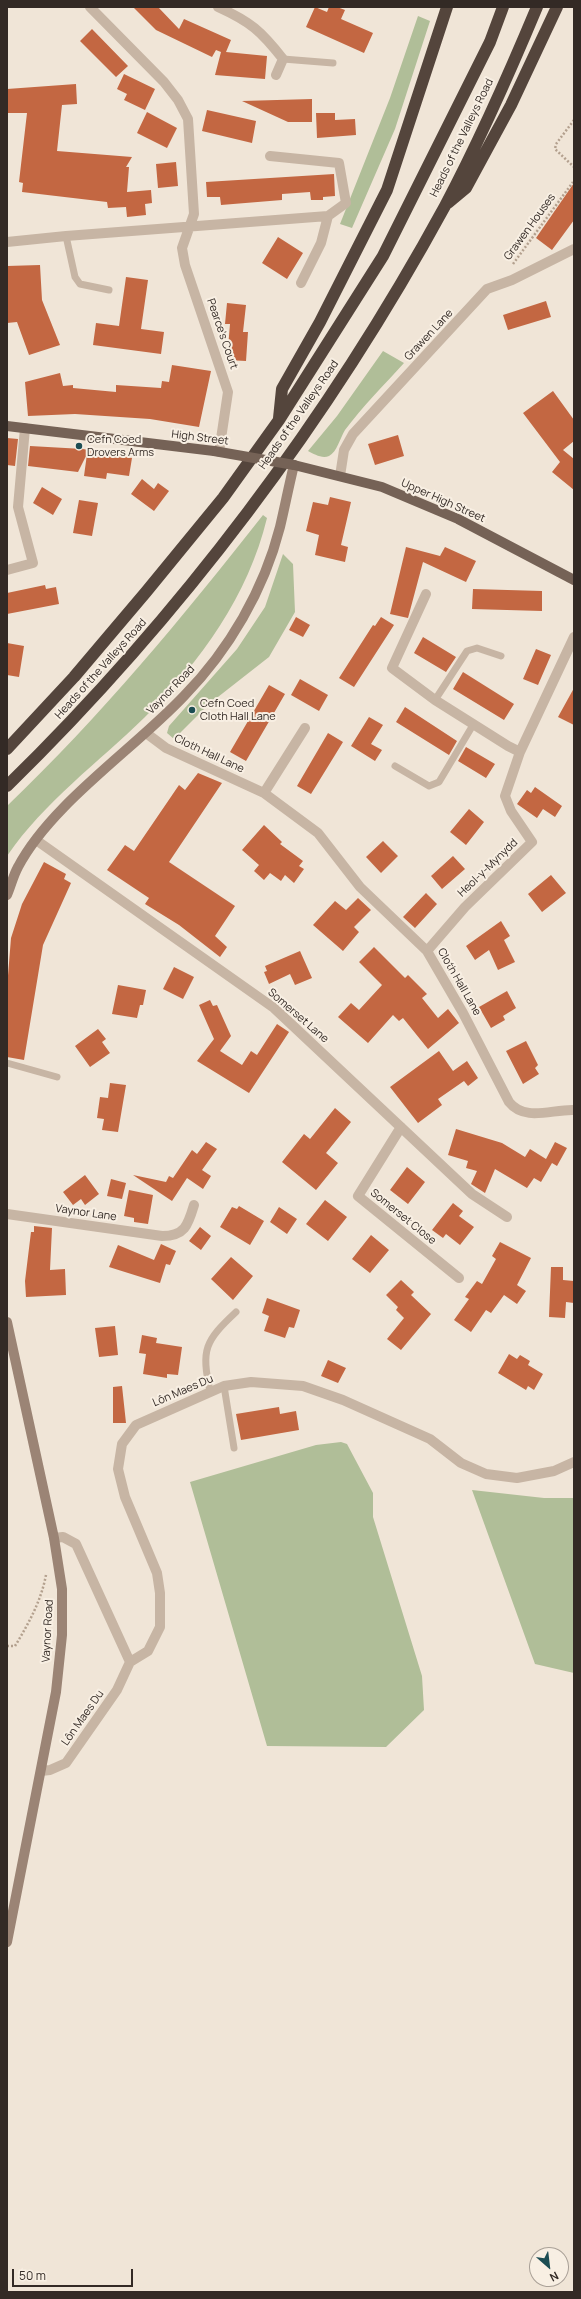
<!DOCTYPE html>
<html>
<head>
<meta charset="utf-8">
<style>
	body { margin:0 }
	#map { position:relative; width:581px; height:2299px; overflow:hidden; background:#f0e5d7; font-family:Manrope,sans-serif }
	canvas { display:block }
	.frame { position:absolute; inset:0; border:8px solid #332a25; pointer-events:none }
	.north { position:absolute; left:529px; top:2247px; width:40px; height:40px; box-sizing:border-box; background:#f8efe3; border:1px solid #a9a097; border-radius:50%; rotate:152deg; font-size:11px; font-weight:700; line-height:16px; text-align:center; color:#332a25 }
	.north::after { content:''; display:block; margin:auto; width:14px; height:18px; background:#1c4d53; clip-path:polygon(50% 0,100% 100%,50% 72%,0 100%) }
	.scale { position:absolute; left:12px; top:2269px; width:121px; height:18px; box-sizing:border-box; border:2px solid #332a25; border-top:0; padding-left:5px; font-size:12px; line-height:14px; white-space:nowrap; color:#332a25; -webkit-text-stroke:3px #f8efe3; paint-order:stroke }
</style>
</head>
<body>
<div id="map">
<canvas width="581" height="2299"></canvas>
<div class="frame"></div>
<div class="north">N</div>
<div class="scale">50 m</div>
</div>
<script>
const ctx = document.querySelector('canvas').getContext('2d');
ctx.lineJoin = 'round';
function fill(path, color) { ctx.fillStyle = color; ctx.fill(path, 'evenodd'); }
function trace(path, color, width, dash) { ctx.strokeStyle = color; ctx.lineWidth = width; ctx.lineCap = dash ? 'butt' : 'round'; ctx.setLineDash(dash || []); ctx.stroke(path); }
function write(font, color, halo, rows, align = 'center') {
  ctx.font = font + ' Manrope,sans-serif'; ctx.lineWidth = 4; ctx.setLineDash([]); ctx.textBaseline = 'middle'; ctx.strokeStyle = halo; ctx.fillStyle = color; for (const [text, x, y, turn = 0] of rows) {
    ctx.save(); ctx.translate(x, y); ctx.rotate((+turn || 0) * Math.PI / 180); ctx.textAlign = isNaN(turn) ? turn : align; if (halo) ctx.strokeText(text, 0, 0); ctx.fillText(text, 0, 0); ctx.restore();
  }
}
const green = new Path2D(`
	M418,16L430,21L395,129L352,228L340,224L390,98Z
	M383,351L404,363C384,385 363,406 345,430C340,438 337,452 329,456C322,459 314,454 308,451L337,416Z
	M263,515L267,518C248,596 201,661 145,717C98,763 45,801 7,856V806C101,716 183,617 263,515Z
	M283,554L293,564L295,612L269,657L209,704L174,739L167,733L169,726L237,649L265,607Z
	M341,1442L347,1444L373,1493V1517L422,1676L424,1710L386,1747L267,1746L190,1482L316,1445Z
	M472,1490L544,1498H574V1673L535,1664Z`);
const building = new Path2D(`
	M133,7H158L179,29L184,19L231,40L226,52L267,56L265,79L215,75L221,52L216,50L212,57L156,30Z
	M315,7L327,12L329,7H337L345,10L341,19L373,33L364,53L306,27Z
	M92,29L128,66L116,77L80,41Z
	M124,74L155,89L145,110L124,100L127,94L117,89Z
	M76,84L77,104L62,105L57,151L132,157L126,167H129L127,192L151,190L152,203L145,204L146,215L127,217L126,207L108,208L107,202L22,192L23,183L19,182L27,113H7V89Z
	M312,99V122H288L242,101Z
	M207,110L256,121L252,143L202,131Z
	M147,112L177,128L167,148L137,133Z
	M316,113H335V120L355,119L356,135L317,138Z
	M176,162L178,186L158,188L156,164Z
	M334,174L335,196L323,197V200H311L310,192L282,194V200L221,205L220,197H207L206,182Z
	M574,183V220L552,250L536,238Z
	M278,237L303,253L287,279L262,263Z
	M40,265L42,300L60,345L29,355L17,322L7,323V266Z
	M126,277L148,280L141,329L164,332L161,354L93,345L96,323L119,326Z
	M546,301L551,317L508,330L503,315Z
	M227,303L246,305L243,332H248L246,361L227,360L230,324H225Z
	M172,365L211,371L199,427L150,419L75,414L28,416L25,382L60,373L63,386L73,385V388L116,392V385L161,388L162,381L169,382Z
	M553,391L574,420V441L563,450L574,459V490L552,472L560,462L523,413Z
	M398,435L404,456L375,465L368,444Z
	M7,438L18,439L15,466L7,465Z
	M30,446L83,449L132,458L129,476L107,473L106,479L84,476L87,454L78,472L28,466Z
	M142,479L154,489L158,483L169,491L154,511L131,494Z
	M42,487L62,499L53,515L33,503Z
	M330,497L351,502L341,545L348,547L345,562L315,555L319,535L306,531L313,502L328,505Z
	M79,500L98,503L92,536L73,533Z
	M406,547L440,556L445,547L476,561L466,582L423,562L408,618L390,614Z
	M45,585L46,589L56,587L59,604L7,614V593Z
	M473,589L542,591V611L472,609Z
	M296,617L310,625L303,637L289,630Z
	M381,617L394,625L354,687L339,678L373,625L375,626Z
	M423,637L456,657L446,672L414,653Z
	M7,643L24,646L19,677L7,675Z
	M536,649L551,655L538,685L523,679Z
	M463,672L514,704L504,720L453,689Z
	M300,679L328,695L319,711L291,695Z
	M269,685L285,694L246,761L230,752Z
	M574,688V725L558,717Z
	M405,707L457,741L449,755L396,722Z
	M369,717L383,725L371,744L382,750L375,761L351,746Z
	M328,733L343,742L311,794L297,786Z
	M466,747L495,764L486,778L458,761Z
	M198,773L222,783L169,862L235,906L215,936L227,947L220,957L179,925L145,904L149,898L107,870L125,845L134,851L179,785L185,790Z
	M535,787L562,806L555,817L543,809L537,818L517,804L527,790L531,793Z
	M469,809L484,822L466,845L450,832Z
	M264,825L282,842L280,844L303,861L299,866L304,869L294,883L285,875L281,881L270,873L264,880L254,871L259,865L242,850Z
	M383,841L398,856L381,873L366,857Z
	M453,856L465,869L442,889L431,876Z
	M44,862L66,874L64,879L71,883L43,945L24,1060L7,1057V988L11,938L22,904Z
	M551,875L566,893L542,912L528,894Z
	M426,893L437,904L415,928L403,917Z
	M358,898L371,910L354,927L359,932L343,951L313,925L335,901L346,910Z
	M501,921L510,936L504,940L515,962L498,970L489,950L475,960L466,946Z
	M374,947L405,978L408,975L427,994L422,998L438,1018L448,1009L459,1023L428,1049L403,1018L399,1021L393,1015L368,1043L338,1017L351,1003L359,1010L382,985L359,962Z
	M300,951L312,978L295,985L290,974L269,984L264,972L267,971L265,966Z
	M174,967L194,977L183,999L163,989Z
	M118,985L146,990L143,1005H140L137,1018L112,1014Z
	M507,991L516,1008L503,1016L505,1020L491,1028L479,1007Z
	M210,1000L213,1006L217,1005L231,1036L220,1051L242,1065L251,1051L257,1055L277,1024L289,1032L249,1093L197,1061L214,1039L199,1005Z
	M98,1029L106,1039L102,1042L110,1053L90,1067L75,1046Z
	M526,1041L538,1065L535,1068L539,1074L523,1084L506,1051Z
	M439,1051L453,1071L467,1061L478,1078L468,1086L464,1081L438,1099L442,1105L418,1123L390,1087Z
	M110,1083L126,1085L118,1132L102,1130L104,1119L97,1118L100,1097L108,1098Z
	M335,1108L351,1122L326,1153L338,1163L316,1190L282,1162L304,1134L310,1139Z
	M456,1129L502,1143L525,1157L530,1149L546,1159L555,1142L567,1148L557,1166L552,1163L541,1182L534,1178L527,1188L495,1169L485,1193L471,1184L477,1171L466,1168L468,1161L448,1155Z
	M206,1142L217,1149L202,1170L211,1176L203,1189L187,1178L172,1201L133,1175L166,1182L169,1176L173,1178L192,1150L197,1154Z
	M407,1167L425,1182L408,1204L390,1190Z
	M85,1175L99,1194L85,1205L81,1199L73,1205L63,1192Z
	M111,1179L126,1183L122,1199L107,1196Z
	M129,1190L153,1195L148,1224L134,1222V1218L124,1216Z
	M325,1200L347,1217L328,1241L306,1224Z
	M453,1203L463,1211L459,1216L474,1227L460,1245L446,1234L443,1238L432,1230Z
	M239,1206L264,1221L250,1245L220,1227L232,1207L237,1209Z
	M279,1207L297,1219L287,1234L270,1222Z
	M34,1226L52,1228L50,1270L65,1269L66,1295L26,1297L25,1281L31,1232H34Z
	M200,1227L211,1236L201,1250L189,1241Z
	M371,1235L389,1250L370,1273L352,1259Z
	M500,1242L531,1258L517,1285L526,1291L517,1304L504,1295L491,1313L486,1310L471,1332L454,1320L469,1299L465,1297L477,1281L482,1284L496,1259L492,1256Z
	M161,1244L176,1251L170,1265L166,1264L160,1283L109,1267L118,1245L154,1260Z
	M231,1257L253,1276L233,1300L211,1279Z
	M551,1267H563V1280L574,1281V1303L566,1302L565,1318L549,1317Z
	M401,1280L414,1292L411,1295L431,1314L401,1350L387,1339L404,1318L396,1310L398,1307L386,1295Z
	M267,1298L300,1310L294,1328L289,1327L285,1338L264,1331L269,1316L262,1313Z
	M115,1326L118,1355L99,1357L95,1328Z
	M142,1335L157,1338L156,1343L182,1347L178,1375L167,1374V1378L143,1374L146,1354L139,1353Z
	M509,1354L517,1359L520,1355L530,1361L528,1365L543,1374L534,1390L528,1386L526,1390L498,1373Z
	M328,1360L346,1368L338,1383L321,1376Z
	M122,1386L126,1423H113V1387Z
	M279,1407L280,1414L296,1411L299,1430L241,1440L236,1414Z`);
const path = new Path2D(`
	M574,120L556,144L555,149L574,167
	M513,264L573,182
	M7,1646H15C29,1623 41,1601 46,1575`);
const lane = new Path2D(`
	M283,59L333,63
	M66,236L75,277L80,284L109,290
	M435,700L467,651L477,648L501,656
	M395,766L429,786L439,782L473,725
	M7,1063L57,1077
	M224,1386L234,1448
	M210,1391C201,1349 205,1341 236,1312`);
const street = new Path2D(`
	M90,7L164,82L178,100L188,119L194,214L182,248L185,265L228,392L219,452
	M218,7C251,22 261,31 283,59L276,75
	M270,156L339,163L346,203L328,216
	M7,242L66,236L328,216L321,243L301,283
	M340,476L344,450L353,434L487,289L512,280L574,249
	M7,570L33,563L18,507L25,428
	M426,594L392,668L435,700L508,746L520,752
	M146,733L166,748L264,793L318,833L360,887L427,951L463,1013L509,1102C525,1122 552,1109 574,1110
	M264,793L305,728
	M36,840L274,1008L472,1194L507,1217
	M427,951L465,907L532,842L511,811L505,796L520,752L574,637
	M401,1127L358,1196L459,1278
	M7,1214L162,1236C185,1236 188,1225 194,1205
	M54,1538L63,1537L76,1544L130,1662
	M41,1771L50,1770L66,1763L117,1690L130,1662L148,1651L160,1627V1593L157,1573L125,1497L118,1469L122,1444L136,1425L224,1386L251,1382L303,1386L343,1400L430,1439L461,1463L486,1474L517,1478L554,1471L574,1462`);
const secondary = new Path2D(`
	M7,895C11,886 13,876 18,867C51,804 134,749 184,696C229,650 264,590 280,527C285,506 289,485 294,465
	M7,1322L54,1538L62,1589V1635L56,1692L7,1942`);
const primary = new Path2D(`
	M7,426L214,451
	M294,465L382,487L458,519L574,580`);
const highway = new Path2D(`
	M448,203L466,188L511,105L557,7
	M279,418L282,389L320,322L387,190L447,7
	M7,749L74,677L146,592L223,498L279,420L383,256L490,42L503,7
	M7,786C180,617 329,419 445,206C479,142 509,74 537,7`);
const primaryBridge = new Path2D(`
	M214,451L294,465`);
const markers = [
	[79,446,4,"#1c4d53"],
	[192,710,4,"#1c4d53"]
];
const streetNames = [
	["Heads of the Valleys Road",462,138,-64],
	["Grawen Houses",530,227,-54],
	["Pearce's Court",222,334,71],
	["Grawen Lane",429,335,-47],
	["Heads of the Valleys Road",299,415,-55],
	["High Street",200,438,7],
	["Upper High Street",443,501,24],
	["Heads of the Valleys Road",101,669,-48],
	["Vaynor Road",171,690,-46],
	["Cloth Hall Lane",209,754,25],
	["Heol-y-Mynydd",488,868,-44],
	["Cloth Hall Lane",459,982,60],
	["Somerset Lane",298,1016,41],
	["Vaynor Lane",86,1213,8],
	["Somerset Close",403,1217,39],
	["Lôn Maes Du",183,1391,-23],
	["Vaynor Road",48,1631,-87],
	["Lôn Maes Du",83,1718,-55]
];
const poiNames = [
	["Cefn Coed",87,440],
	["Drovers Arms",87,453],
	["Cefn Coed",200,704],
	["Cloth Hall Lane",200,717]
];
fill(green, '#b0be98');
fill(building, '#c36742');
trace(path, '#b3a08e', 2.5, [2, 2]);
trace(lane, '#c7b5a4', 7);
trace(street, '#c7b5a4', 10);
trace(secondary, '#9b8475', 10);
trace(primary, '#756256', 10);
trace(highway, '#54453c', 12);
trace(primaryBridge, '#756256', 10);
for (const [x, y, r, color] of markers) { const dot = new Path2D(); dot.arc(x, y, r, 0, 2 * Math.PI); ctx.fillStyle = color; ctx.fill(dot); trace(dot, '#f8efe3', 1.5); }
write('11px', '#332a25', '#f8efe3', streetNames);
write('11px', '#332a25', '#f8efe3', poiNames, 'left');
</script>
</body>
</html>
